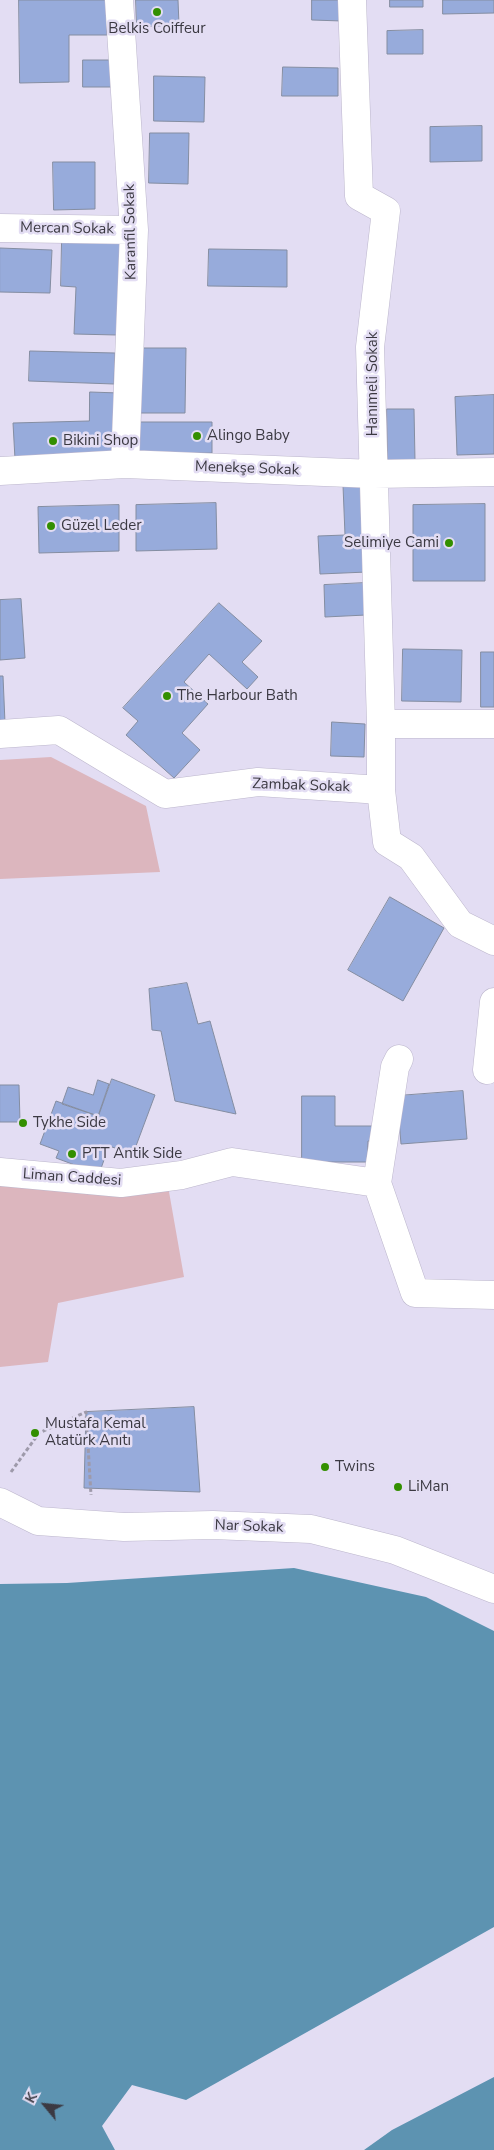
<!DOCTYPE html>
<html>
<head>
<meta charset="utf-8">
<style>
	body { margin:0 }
	#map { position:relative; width:494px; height:2150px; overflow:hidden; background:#e3ddf3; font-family:"Nunito Sans",sans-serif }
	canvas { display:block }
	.north { position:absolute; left:20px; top:2080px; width:50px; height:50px; -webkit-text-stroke:4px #e3ddf3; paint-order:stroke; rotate:298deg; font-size:14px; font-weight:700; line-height:20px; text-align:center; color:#3b3942 }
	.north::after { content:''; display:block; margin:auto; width:18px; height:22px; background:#3b3942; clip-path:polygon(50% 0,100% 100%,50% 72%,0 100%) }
</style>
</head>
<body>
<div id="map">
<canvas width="494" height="2150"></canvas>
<div class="north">K</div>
</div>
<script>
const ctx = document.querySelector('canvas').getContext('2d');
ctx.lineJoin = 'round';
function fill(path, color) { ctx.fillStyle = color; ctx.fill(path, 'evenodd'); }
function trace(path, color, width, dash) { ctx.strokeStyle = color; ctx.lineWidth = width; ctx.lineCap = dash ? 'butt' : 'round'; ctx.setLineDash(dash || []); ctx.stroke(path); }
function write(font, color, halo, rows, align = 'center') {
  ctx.font = font + ' "Nunito Sans",sans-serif'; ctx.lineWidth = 5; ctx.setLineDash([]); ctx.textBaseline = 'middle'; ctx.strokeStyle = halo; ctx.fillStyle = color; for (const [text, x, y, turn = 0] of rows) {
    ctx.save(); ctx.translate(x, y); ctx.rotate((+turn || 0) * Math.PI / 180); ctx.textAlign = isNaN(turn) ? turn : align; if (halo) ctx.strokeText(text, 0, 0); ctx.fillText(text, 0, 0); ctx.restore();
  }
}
const green = new Path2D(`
	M51,757L146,806L160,872L0,879V760Z
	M0,1182L168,1186L184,1277L58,1303L48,1362L0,1367Z`);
const water = new Path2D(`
	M294,1568L426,1597L494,1631V1927L186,2100L132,2085L102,2126L115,2150H0V1584L67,1583Z
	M494,2077V2150H364L392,2130Z`);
const building = new Path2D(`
	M19,0H107V35H69V82L20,83Z
	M136,0H178L179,25L137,27Z
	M312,0H342V21L312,20Z
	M390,0H423V7H390Z
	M443,0H494V13L443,14Z
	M423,30V54H387V31Z
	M83,60H113V87H83Z
	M283,67L338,68V96H282Z
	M154,76L205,77L204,122L154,121Z
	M482,126V161L430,162V127Z
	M150,133H189L188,184L149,183Z
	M53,162H95V209L54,210Z
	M62,240L120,242L117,335L74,334L76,287L61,286Z
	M0,248L52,250L50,293L0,292Z
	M209,249L287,250V287L208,286Z
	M139,348H186L185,413H138Z
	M30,351L115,353L114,384L29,381Z
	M90,392L119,393L117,453L15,459L13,423L89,421Z
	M494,395V454L457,455L455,397Z
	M387,409H414L415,461H388Z
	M138,422H212V453L137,454Z
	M364,484L367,572L320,574L318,536L345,535L343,485Z
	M216,503L217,549L136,551V505Z
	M485,504V581H413V505Z
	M119,505V551L39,553L38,507Z
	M365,583L366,615L325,617L324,585Z
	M21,599L25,658L0,660V600Z
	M219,603L262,641L242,662L258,677L247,689L209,654L184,682L208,704L182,733L200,750L174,778L126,735L138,721L123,708Z
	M403,649L462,650L461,702L402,701Z
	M481,652H494V707H481Z
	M0,676H3L5,723L0,724Z
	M332,722L365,724L364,757L331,756Z
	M390,897L444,928L403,1001L348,970Z
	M187,983L198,1024L210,1021L236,1114L175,1101L161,1031L152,1030L149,989Z
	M112,1079L155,1095L133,1154L109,1146L99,1174L56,1158L59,1151L40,1144L56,1101L98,1116Z
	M98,1080L109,1084L98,1116L62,1104L68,1087L93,1095Z
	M0,1085H19L20,1122H0Z
	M463,1091L467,1139L401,1144L397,1096Z
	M302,1096H335V1126H373L374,1141H368L367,1162H302Z
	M194,1407L200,1492L84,1488L86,1412Z`);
const path = new Path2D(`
	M11,1472L39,1433L86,1412L91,1495`);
const minor = new Path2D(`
	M119,0L134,230L125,464
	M352,0L359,196L386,211L370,347L381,724
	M0,228L134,230
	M0,471L125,464L374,474L494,472
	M0,734L59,730L165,794L258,782L381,790V724H494
	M381,790L387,842L411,857L460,924L494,941
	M399,1059L395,1067L377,1183L415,1293L494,1295
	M487,1070L494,1002
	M0,1172L121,1183L182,1175L232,1162L377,1183
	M0,1502L38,1521L124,1527L213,1525L311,1529L395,1550L494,1589`);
const markers = [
	[157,12,5,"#338f00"],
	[197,436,5,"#338f00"],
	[53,441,5,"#338f00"],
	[51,526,5,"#338f00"],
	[449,543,5,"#338f00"],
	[167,696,5,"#338f00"],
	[23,1123,5,"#338f00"],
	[72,1154,5,"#338f00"],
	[35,1433,5,"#338f00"],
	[325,1467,5,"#338f00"],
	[398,1487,5,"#338f00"]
];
const poiNames = [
	["Belkis Coiffeur",157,29,"center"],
	["Alingo Baby",207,436],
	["Bikini Shop",63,441],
	["Güzel Leder",61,526],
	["Selimiye Cami",439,543,"right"],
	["The Harbour Bath",177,696],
	["Tykhe Side",33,1123],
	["PTT Antik Side",82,1154],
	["Mustafa Kemal",45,1424],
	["Atatürk Anıtı",45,1441],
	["Twins",335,1467],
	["LiMan",408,1487]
];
const streetNames = [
	["Mercan Sokak",67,229,1],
	["Karanfil Sokak",131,232,-91],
	["Hanımeli Sokak",373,384,-90],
	["Menekşe Sokak",247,469,2],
	["Zambak Sokak",301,786,2],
	["Liman Caddesi",72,1178,4],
	["Nar Sokak",249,1527,2]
];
fill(green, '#dcb6be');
fill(water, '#5d93b1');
fill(building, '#97abdb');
trace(building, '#848da1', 1);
trace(minor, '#bcb6cc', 29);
trace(path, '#9e9aaa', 3, [4, 2.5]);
trace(minor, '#fff', 28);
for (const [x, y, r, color] of markers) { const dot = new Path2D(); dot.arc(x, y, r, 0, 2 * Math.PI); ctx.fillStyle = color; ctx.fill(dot); trace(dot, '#e3ddf3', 2); }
write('15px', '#3b3942', '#e3ddf3', poiNames, 'left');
write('15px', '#3b3942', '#e3ddf3', streetNames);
</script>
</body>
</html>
